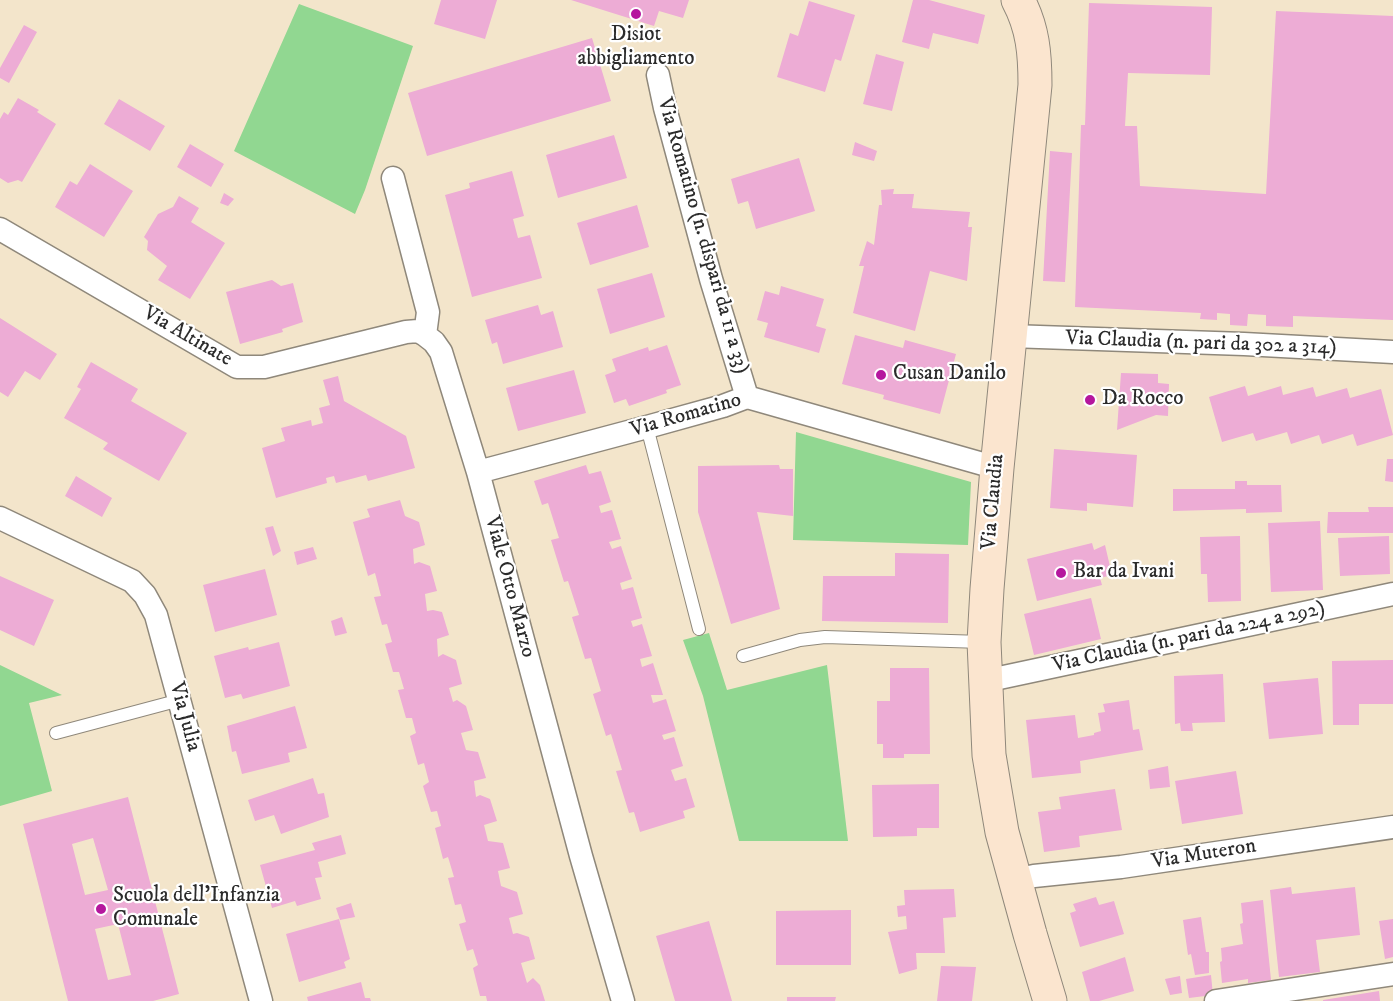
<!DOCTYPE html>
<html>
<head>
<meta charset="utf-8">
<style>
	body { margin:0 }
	canvas { display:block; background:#f3e5cb }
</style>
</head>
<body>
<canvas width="1393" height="1001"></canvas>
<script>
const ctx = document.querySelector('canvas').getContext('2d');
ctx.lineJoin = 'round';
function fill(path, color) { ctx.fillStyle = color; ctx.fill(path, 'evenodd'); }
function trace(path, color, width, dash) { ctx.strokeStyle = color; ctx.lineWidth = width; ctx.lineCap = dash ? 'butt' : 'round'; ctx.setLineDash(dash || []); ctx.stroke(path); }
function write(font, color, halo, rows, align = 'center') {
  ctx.font = font + ' "IM FELL DW Pica",serif'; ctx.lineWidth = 4.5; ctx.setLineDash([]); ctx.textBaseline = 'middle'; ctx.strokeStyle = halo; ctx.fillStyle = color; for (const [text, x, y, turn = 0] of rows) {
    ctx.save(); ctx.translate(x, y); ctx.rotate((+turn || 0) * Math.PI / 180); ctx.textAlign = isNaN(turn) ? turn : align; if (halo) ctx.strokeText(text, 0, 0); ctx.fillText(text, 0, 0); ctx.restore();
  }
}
const green = new Path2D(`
	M299,4L413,46L365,190L355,214L234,151Z
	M796,432L971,482L968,545L793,540Z
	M709,633L727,690L827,665L848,841H739L703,696L683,640Z
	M0,665L62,695L29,703L52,791L0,806Z`);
const building = new Path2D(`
	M441,0H497L485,39L434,24Z
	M571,0H689L683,18L659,11L654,26Z
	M913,0H929L985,15L978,44L933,33L929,49L902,42Z
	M809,1L855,15L841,61L835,59L825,92L777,77L790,33L798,36Z
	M1089,3L1212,7L1210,75L1128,73L1125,126H1137L1140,186L1266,194L1276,11L1393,16V320L1293,316V327L1266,326V315L1248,314L1247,326L1230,325V314L1217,313V320L1200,319L1201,313L1075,307L1081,125H1085Z
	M24,25L37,32L9,83L0,78V68Z
	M592,38L611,101L427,156L408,93Z
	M876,54L904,62L892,111L863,104Z
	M18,98L39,110L37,112L56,124L22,182L18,180L8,183L0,178V119L4,112L8,115Z
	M119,99L165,126L150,151L104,124Z
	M614,135L627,178L558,198L546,155Z
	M855,142L877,151L874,161L852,155Z
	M190,144L224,164L211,187L177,167Z
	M1050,151L1072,153L1065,282L1043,281Z
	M799,158L815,211L756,229L748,201L738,204L731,179Z
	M90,164L133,191L104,237L55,207L70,181L77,185Z
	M512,171L524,216L513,219L518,238L530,235L542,278L472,297L445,195L470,188L469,183Z
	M894,189L893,194H914L912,208L970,212L968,227H972L967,281L930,271L915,331L853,313L864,266H859L867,241L874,245L879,205H882L881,190Z
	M224,193L234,199L228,206L220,203Z
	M179,196L199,208L191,222L225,243L190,299L158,280L167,266L147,250L148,241L144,237L158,214L173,207Z
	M637,205L649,247L590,265L577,223Z
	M652,273L665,317L610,334L597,289Z
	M272,280L281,286L293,283L303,322L282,329L283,332L240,344L226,292Z
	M781,286L824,299L816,326L826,329L819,353L764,337L768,323L757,320L765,291L779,295Z
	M538,305L541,315L553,311L563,347L503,364L497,342L492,344L485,320Z
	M0,318L57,354L40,380L25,371L8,397L0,392Z
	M855,335L903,348L905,340L956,354L940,414L883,399L884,395L842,384Z
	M667,345L681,385L666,390L667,393L629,406L626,399L614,403L605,375L616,371L612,359L648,347L649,351Z
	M91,362L138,389L131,401L187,433L159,481L103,449L108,443L64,418L81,389L77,387Z
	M574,370L586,413L518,431L506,388Z
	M1121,373L1158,374V383L1169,384L1168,416L1156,415L1117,430Z
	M338,376L344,401L406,436L415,468L368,481L366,475L336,483L334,476L326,478L327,483L276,498L262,448L285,441L281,428L311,420L312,426L323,423L319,408L330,405L323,380Z
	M1245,386L1248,396L1281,386L1283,395L1313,387L1316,397L1347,388L1350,398L1381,389L1393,435L1357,446L1353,434L1322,444L1319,435L1291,444L1287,432L1256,441L1253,433L1222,442L1209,397Z
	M1054,449L1137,455L1133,507L1087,503V511L1050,508Z
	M1387,459H1393V482L1385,481Z
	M586,465L589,474L601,471L611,502L599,506L601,513L612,510L621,539L609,542L612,549L621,546L632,579L620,583L622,590L633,587L642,618L631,621L633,627L642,624L652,656L640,659L642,667L653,663L663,695H651L653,703L666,699L676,731L662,735L664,740L674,737L683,766L671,770L675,781L686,778L695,807L683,811L685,818L640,832L634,812L629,813L616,771L622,770L611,734L606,736L593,694L601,691L591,658L585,659L572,617L579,615L568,581L564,582L551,540L559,538L548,503L542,505L534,481Z
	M779,465L780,469H793V516L757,512L780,609L731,624L698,512V466Z
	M76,476L112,498L102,517L65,496Z
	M1235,481H1247V485H1281L1282,512L1246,513V509L1173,511V489H1235Z
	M400,500L405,516L419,522L425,545L413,549L414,564L419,562L430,566L437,591L425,594L427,611L433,610L442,612L449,635L437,639L438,657L443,654L456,660L462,684L449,688L453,702L457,700L466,706L473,730L461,733L466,750L478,752L486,778L474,781L476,797L480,795L490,799L497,821L484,825L488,841L503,843L510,868L498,871L501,886L517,892L523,914L509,918L513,934L517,933L529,937L535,959L521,963L527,983L533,978L540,985L545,1001H487L486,996H480L473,968L478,965L473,949L467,951L459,924L466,922L461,904L455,905L448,878L454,877L448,857L443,859L435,828L441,826L437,811L431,812L423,786L429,782L424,763L418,765L410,736L416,733L412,718H406L398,690L404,689L399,672H393L385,644L392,642L387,624L382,625L374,597L381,596L375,573L368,576L353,522L370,517L367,509Z
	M1368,507H1393V533H1327L1328,512H1369Z
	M1320,521L1323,590L1271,592L1268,523Z
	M273,526L281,551L273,556L265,528Z
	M1240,536L1241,601L1208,602L1207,574H1201L1200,537Z
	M1389,536L1390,574L1340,576L1338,538Z
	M1092,543L1094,550L1105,545L1112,575L1100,578L1102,585L1037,601L1027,559Z
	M313,547L317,559L297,565L294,552Z
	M895,553L949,554L948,623L822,621L823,576H895Z
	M265,569L277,615L215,632L203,585Z
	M0,576L54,600L34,646L0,630Z
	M1091,598L1101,639L1034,655L1024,614Z
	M342,617L347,633L335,636L331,621Z
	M279,642L290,686L243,699L241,694L225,698L214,656L248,647L249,650Z
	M1393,660V704H1359V725H1333L1332,661Z
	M890,668H929L930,754H904V758H883V744H877V701H890Z
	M1223,674L1225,722L1192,723L1193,731H1181L1180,723L1175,724L1174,676Z
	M1318,678L1323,734L1269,739L1263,683Z
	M1129,700L1133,730L1139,729L1143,750L1080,761L1081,773L1032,778L1026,720L1075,715L1078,738L1094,735V733L1101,731L1098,713L1105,712L1103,704Z
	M295,706L307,748L288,753L290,762L242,774L236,751L232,752L227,726Z
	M1168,766L1170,787L1150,789L1148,770Z
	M1236,771L1243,814L1182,824L1175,781Z
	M313,778L318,794L324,793L329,817L281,834L274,815L255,821L248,800Z
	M939,784V828H917V836L873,837L872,785Z
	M1115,789L1122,830L1079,836L1080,847L1044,852L1038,812L1061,809L1059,797Z
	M128,797L179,994L153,1001H68L23,824ZM93,838L108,890L85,895L72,844ZM118,924L131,975L108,980L95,929Z
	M341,835L346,854L318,862L322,877L315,878L321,899L297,906L295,901L272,908L260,865L315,850L312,843Z
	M1291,887L1292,894L1355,887L1360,935L1316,940L1320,972L1279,977L1270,890Z
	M954,889L956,917L943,918L945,953H916L917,969L899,974L888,932L907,929L906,916L898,917L897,906L905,905L904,890Z
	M1096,897L1099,905L1114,901L1124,934L1080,947L1070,913L1076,911L1073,904Z
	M1263,900L1271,980L1248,983V979L1222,983L1220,962L1222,961L1221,948L1243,944L1240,924L1243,923L1241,903Z
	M351,903L355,917L340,920L336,908Z
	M851,910V965H776V911Z
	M1201,917L1206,952H1209V973L1195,975L1191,954L1188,955L1183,920Z
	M339,919L350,959L344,962L346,968L299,982L286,934Z
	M1393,919V957L1385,959L1379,921Z
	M709,921L732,1001H675L656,936Z
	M1125,957L1134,991L1099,1001H1090L1082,972Z
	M941,966L976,967L972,1001H937Z
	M1211,975L1213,995L1189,998L1186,979Z
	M1180,976L1182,993L1170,995L1165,979Z
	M361,982L365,998H370L371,1001H308L307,997Z
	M1379,991L1380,1001H1323V1000Z
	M787,997H836L835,1001H787Z`);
const lane = new Path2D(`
	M647,427L699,629
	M743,656L800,640L825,637L982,642
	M56,733L180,700`);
const street = new Path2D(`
	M658,75L665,108L711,279L747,397
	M393,178L428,312L425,335L434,342L441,352L478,472L581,856L623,1001
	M0,229L237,367H264L406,332L418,331L425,335
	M1010,336L1244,344L1393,352
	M478,472L647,427L723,406L747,397L997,468
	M0,518L132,581L145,595L156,615L261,1001
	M985,681L1393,594
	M1015,880L1034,876L1121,867L1393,827
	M1216,1001L1393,974`);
const secondary = new Path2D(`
	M1018,0C1033,28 1035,54 1035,85L997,468L987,589L984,642L989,755L994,785L1002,832L1030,934L1050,1001`);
const markers = [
	[636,14,6,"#b5179e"],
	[881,375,6,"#b5179e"],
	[1090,400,6,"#b5179e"],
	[1061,573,6,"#b5179e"],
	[101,909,6,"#b5179e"]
];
const poiNames = [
	["Disiot",636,36,"center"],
	["abbigliamento",636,60,"center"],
	["Cusan Danilo",893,375],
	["Da Rocco",1102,400],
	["Bar da Ivani",1073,573],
	["Scuola dell'Infanzia",113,897],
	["Comunale",113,921]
];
const streetNames = [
	["Via Romatino (n. dispari da 11 a 33)",702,236,74],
	["Via Altinate",187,337,30],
	["Via Claudia (n. pari da 302 a 314)",1201,344,2],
	["Via Romatino",686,416,-16],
	["Via Claudia",994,502,-85],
	["Viale Otto Marzo",509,587,75],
	["Via Claudia (n. pari da 224 a 292)",1189,638,-12],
	["Via Julia",184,717,75],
	["Via Muteron",1204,855,-9]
];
fill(green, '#91d791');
fill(building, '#edacd5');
trace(lane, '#8f887b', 14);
trace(street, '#8f887b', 25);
trace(secondary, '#8f887b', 35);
trace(lane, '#fff', 12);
trace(street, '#fff', 22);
trace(secondary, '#fbe5cf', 33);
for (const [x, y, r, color] of markers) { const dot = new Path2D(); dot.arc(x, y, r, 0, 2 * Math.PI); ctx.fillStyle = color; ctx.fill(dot); trace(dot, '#fff', 2); }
write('21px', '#2b2b2b', '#fff', poiNames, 'left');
write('21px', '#2b2b2b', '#fff', streetNames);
</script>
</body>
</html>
